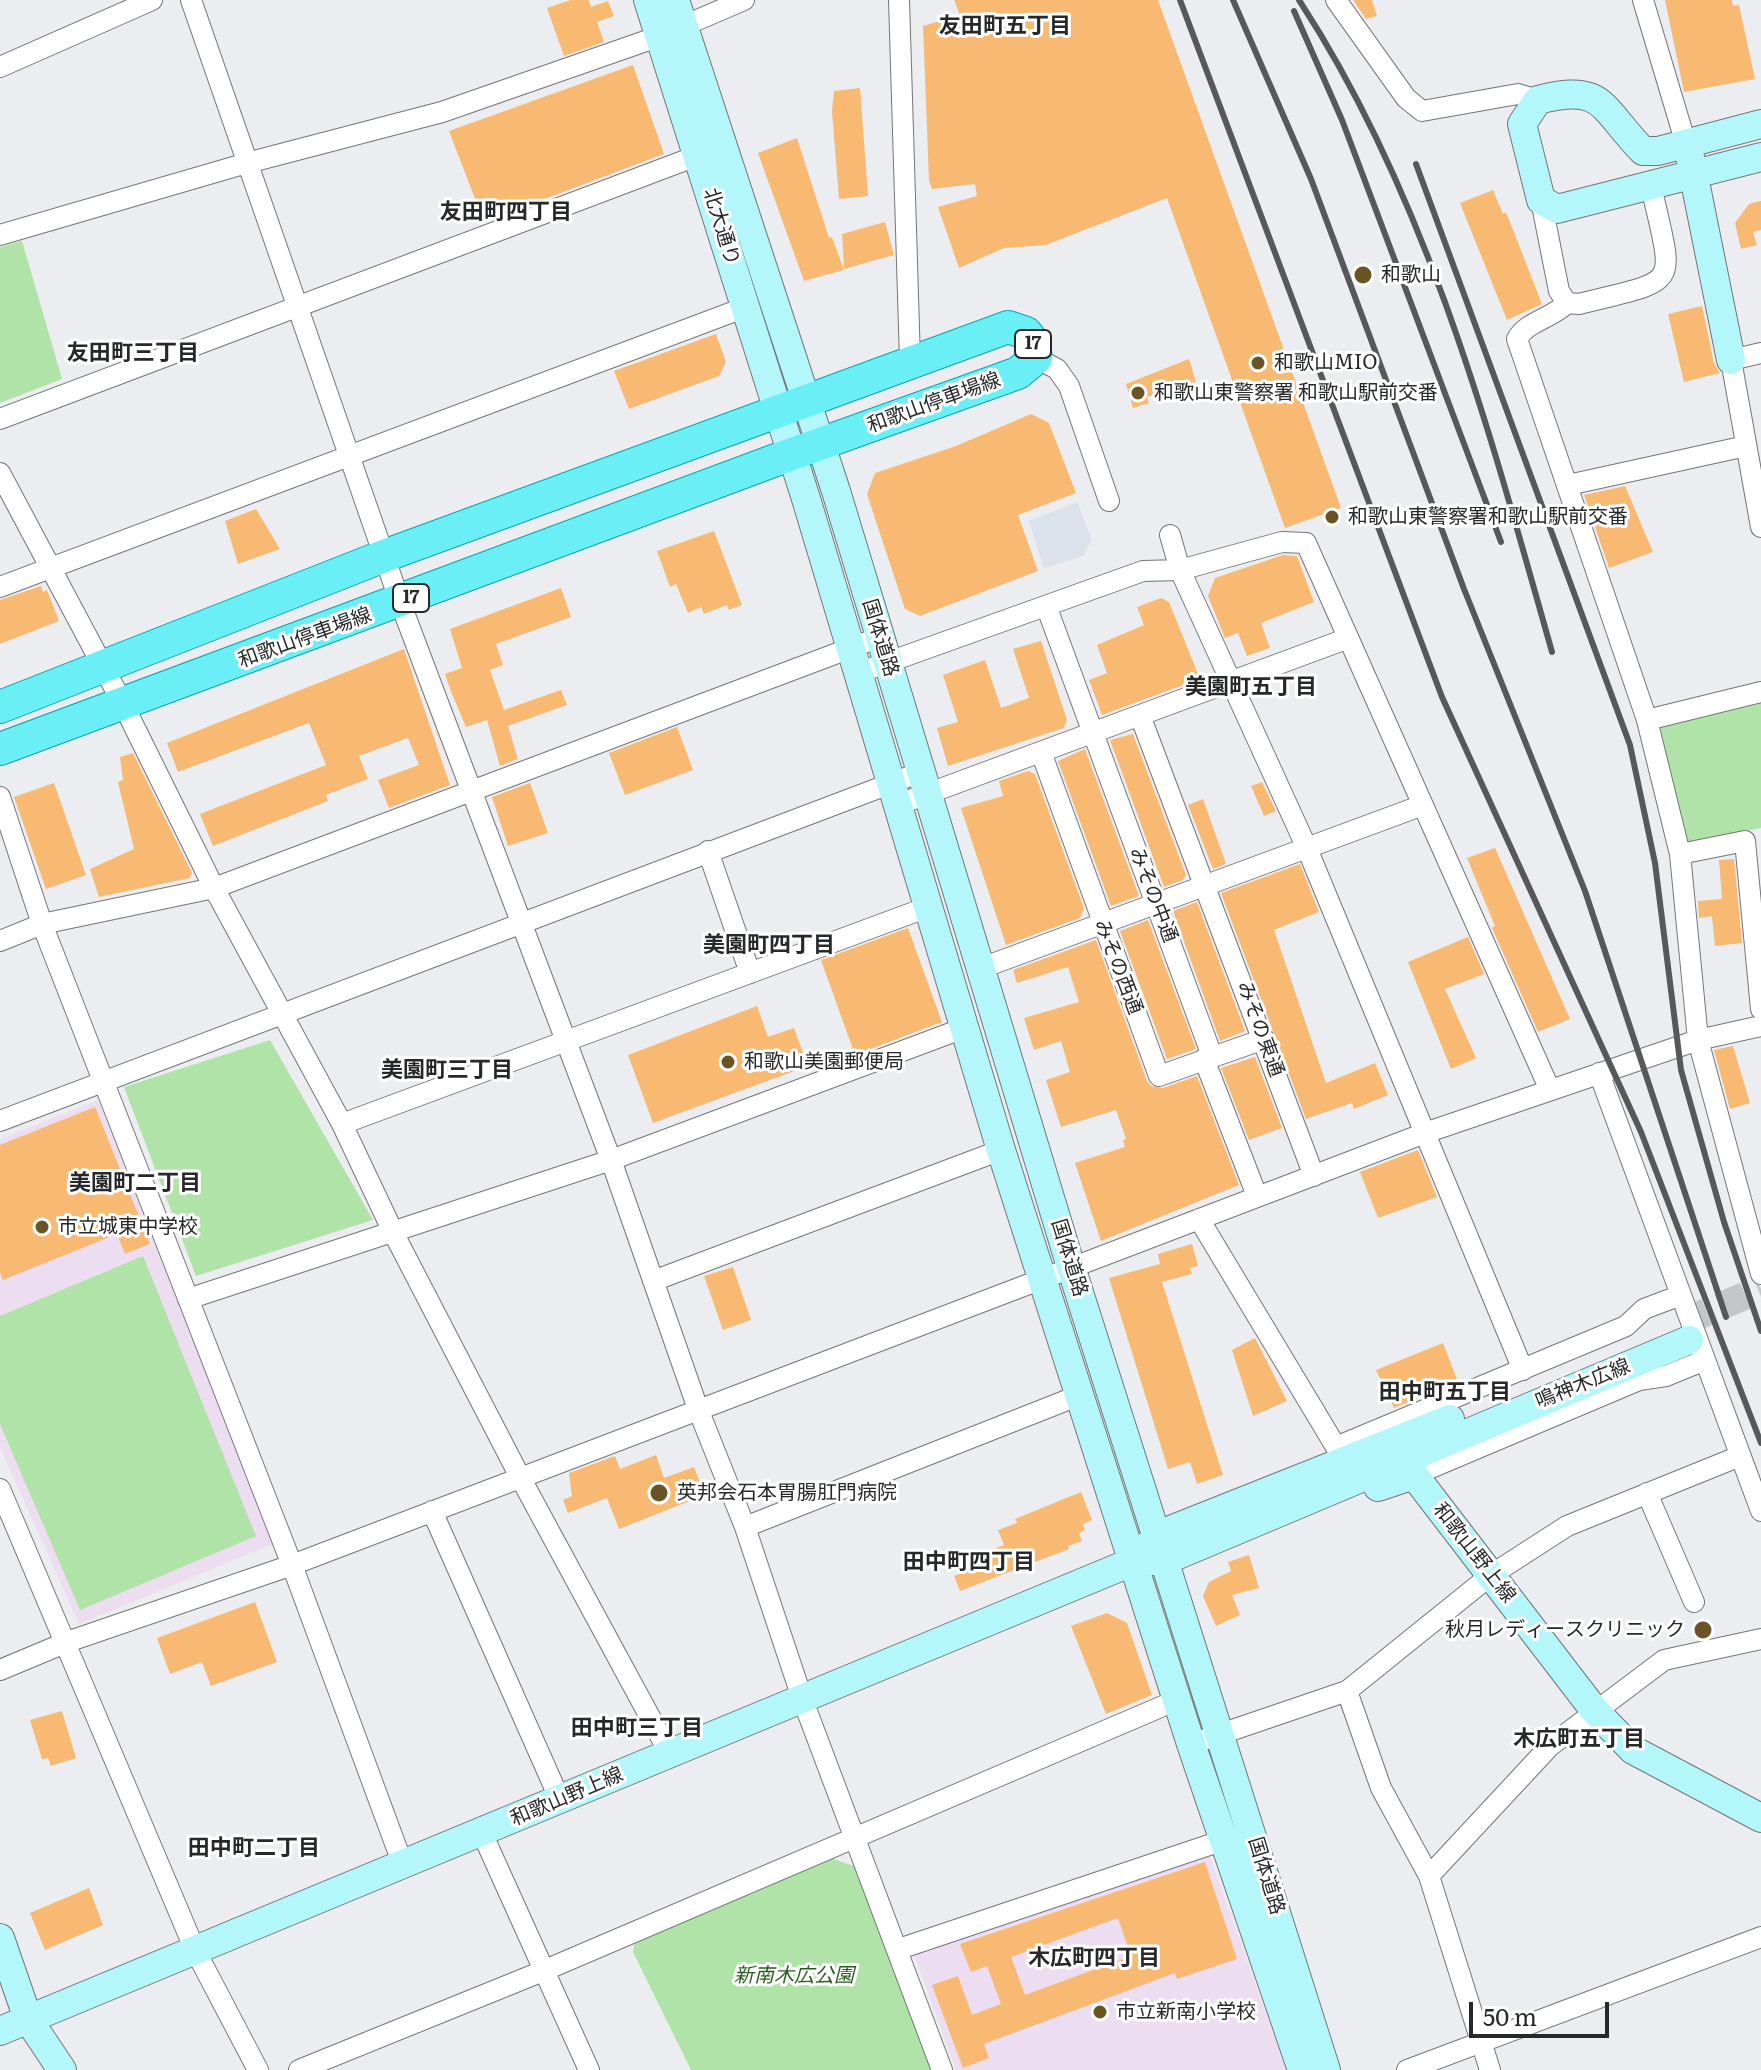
<!DOCTYPE html>
<html>
<head>
<meta charset="utf-8">
<style>
	body { margin:0 }
	#map { position:relative; width:1761px; height:2070px; overflow:hidden; background:#ebedf0; font-family:Literata,serif }
	canvas { display:block }
	.scale { position:absolute; left:1469px; top:2002px; width:140px; height:36px; box-sizing:border-box; border:4px solid #272829; border-top:0; padding-left:10px; font-size:24px; line-height:28px; white-space:nowrap; color:#272829; -webkit-text-stroke:6px #fff; paint-order:stroke }
</style>
</head>
<body>
<div id="map">
<canvas width="1761" height="2070"></canvas>
<div class="scale">50 m</div>
</div>
<script>
const ctx = document.querySelector('canvas').getContext('2d');
ctx.lineJoin = 'round';
function fill(path, color) { ctx.fillStyle = color; ctx.fill(path, 'evenodd'); }
function trace(path, color, width, dash) { ctx.strokeStyle = color; ctx.lineWidth = width; ctx.lineCap = dash ? 'butt' : 'round'; ctx.setLineDash(dash || []); ctx.stroke(path); }
function write(font, color, halo, rows, align = 'center') {
  ctx.font = font + ' Literata,"Noto Sans JP",serif'; ctx.lineWidth = 6; ctx.setLineDash([]); ctx.textBaseline = 'middle'; ctx.strokeStyle = halo; ctx.fillStyle = color; for (const [text, x, y, turn = 0] of rows) {
    ctx.save(); ctx.translate(x, y); ctx.rotate((+turn || 0) * Math.PI / 180); ctx.textAlign = isNaN(turn) ? turn : align; if (halo) ctx.strokeText(text, 0, 0); ctx.fillText(text, 0, 0); ctx.restore();
  }
}
const built = new Path2D(`
	M1077,502L1092,540L1083,556L1044,568L1029,521Z`);
const education = new Path2D(`
	M98,1100L273,1544L79,1624L0,1447V1139Z
	M1207,1849L1286,2070H956L914,1954Z`);
const green = new Path2D(`
	M22,241L62,379L0,403V247Z
	M1761,702V828L1683,844L1660,727Z
	M270,1040L373,1220L196,1276L124,1087Z
	M143,1256L256,1536L80,1610L0,1424V1316Z
	M831,1858L859,1868L932,2070H691L633,1952L635,1938Z`);
const building = new Path2D(`
	M571,0H589L591,7L608,1L614,16L597,22L604,42L564,56L547,8Z
	M954,0H1158L1341,508L1285,528L1167,198L1046,245L1004,248L959,268L938,207L977,196L975,184L932,189L929,181L923,26L960,15Z
	M1353,0H1372L1377,16L1366,19Z
	M1665,0H1732L1733,6L1739,5L1755,79L1684,92Z
	M633,65L664,154L484,222L449,131Z
	M860,88L868,196L839,199L832,111L834,91Z
	M797,138L829,238L832,237L844,270L804,281L758,153Z
	M1493,190L1503,214L1506,212L1542,304L1507,320L1460,203Z
	M1761,201V230L1753,232L1757,245L1741,249L1735,223L1749,204Z
	M885,222L894,255L844,269L842,234Z
	M1702,306L1714,363L1720,373L1684,382L1668,314Z
	M716,334L726,362L719,376L629,409L614,371Z
	M1189,359L1196,382L1147,397L1149,403L1133,408L1126,384Z
	M1031,414L1049,423L1076,493L1018,515L1038,571L920,616L905,609L867,494L875,473L956,446Z
	M1625,486L1653,552L1609,568L1584,495Z
	M256,509L280,549L238,564L225,521Z
	M714,531L742,605L729,610L727,605L704,614L701,607L688,613L676,584L670,587L657,551Z
	M1283,555L1297,556L1314,602L1261,623L1270,648L1247,656L1238,633L1225,638L1208,596L1215,578Z
	M41,586L43,592L47,590L59,621L0,644V600Z
	M561,588L571,617L496,644L503,665L490,670L504,710L561,690L567,705L508,726L518,759L500,766L487,720L466,727L450,689L445,674L462,668L450,629Z
	M1161,598L1169,602L1200,679L1102,715L1089,680L1107,673L1097,645L1144,625L1137,607Z
	M1041,641L1067,720L1064,728L948,766L937,728L958,722L943,675L985,660L1001,708L1029,698L1013,649Z
	M404,649L450,785L389,808L378,780L419,765L408,738L359,756L368,779L326,795L328,801L213,846L200,814L326,765L309,723L178,772L167,743Z
	M677,727L693,770L625,795L609,753Z
	M1133,734L1186,875L1183,880L1164,887L1110,740Z
	M1085,749L1139,896L1111,906L1058,761Z
	M133,753L192,873L190,878L99,897L90,869L134,849L118,782L123,780L120,757Z
	M1028,771L1035,774L1084,908L1080,918L1006,945L961,808L1003,796L999,781Z
	M1262,782L1276,811L1264,816L1251,786Z
	M54,783L86,875L46,889L14,797Z
	M530,783L548,833L508,846L492,797Z
	M1203,799L1226,864L1213,869L1188,805Z
	M1495,848L1570,1019L1538,1032L1492,928L1495,926L1467,858Z
	M1734,859L1742,943L1715,946L1712,916L1699,918L1698,901L1722,899L1719,860Z
	M1300,864L1319,912L1274,930L1326,1083L1375,1063L1388,1095L1354,1109L1352,1103L1306,1119L1221,893Z
	M1197,902L1245,1031L1220,1041L1173,911Z
	M1148,920L1196,1049L1167,1059L1120,931Z
	M908,928L942,1022L855,1055L821,960Z
	M1468,937L1484,974L1445,989L1476,1058L1451,1069L1408,962Z
	M1096,940L1147,1081L1151,1086L1163,1088L1197,1076L1239,1185L1101,1241L1075,1163L1125,1147L1123,1140L1126,1139L1116,1110L1061,1127L1046,1080L1070,1072L1061,1041L1034,1050L1024,1018L1079,1002L1068,967L1017,983L1013,970Z
	M757,1006L768,1037L794,1028L808,1066L653,1123L628,1055Z
	M1733,1046L1750,1103L1730,1109L1714,1050Z
	M1255,1057L1282,1128L1249,1140L1221,1068Z
	M95,1107L150,1244L125,1254L117,1234L3,1280L0,1272V1145Z
	M1418,1150L1437,1197L1378,1218L1360,1172Z
	M1192,1244L1198,1266L1190,1268L1192,1274L1162,1282L1223,1475L1197,1484L1190,1462L1168,1469L1109,1278L1160,1264L1158,1254Z
	M733,1267L751,1320L723,1330L704,1276Z
	M1255,1338L1287,1401L1253,1416L1232,1350Z
	M1443,1343L1458,1382L1394,1408L1376,1370Z
	M656,1455L664,1478L694,1467L705,1495L619,1529L607,1498L568,1513L563,1500L572,1496L569,1473L615,1456L620,1469Z
	M1081,1492L1092,1520L1083,1524L1085,1530L1079,1533L1082,1541L1068,1546L1069,1549L960,1591L954,1576L986,1564L982,1554L1004,1545L998,1530L1017,1523L1015,1519Z
	M1249,1555L1259,1588L1232,1595L1240,1615L1216,1626L1203,1596L1209,1582L1231,1571L1228,1562Z
	M255,1602L277,1662L211,1686L202,1662L170,1674L157,1638Z
	M1107,1613L1127,1623L1152,1695L1106,1714L1071,1626Z
	M62,1711L76,1758L51,1766L48,1758L42,1759L30,1720Z
	M1205,1862L1237,1959L1177,1979L1175,1973L984,2044L989,2058L963,2068L932,1985L958,1976L972,2015L1001,2004L987,1966L971,1972L960,1944ZM1118,1918L1131,1956L1025,1995L1011,1957Z
	M89,1888L103,1925L45,1950L30,1913Z`);
const secondaryTunnel = new Path2D(`
	M1681,1323L1761,1289`);
const street = new Path2D(`
	M191,0L400,602L611,1160L698,1409L745,1527L802,1698L942,2070
	M899,0L910,361
	M1336,0L1406,98L1422,111L1518,94L1538,100
	M1643,0L1686,144
	M0,67L152,0
	M1541,200L1559,291L1567,303
	M0,235L247,163L442,112L660,36L744,0
	M1567,303C1553,318 1527,321 1517,339L1647,720L1680,854L1698,1040L1761,1274
	M1567,303L1579,304C1683,278 1674,290 1651,186
	M1761,353L1731,360L1761,527
	M1036,358L1057,369L1069,386L1109,501
	M0,419L707,152
	M0,473L123,704L214,888L342,1124L394,1234L520,1477L670,1754
	M1568,485L1746,446
	M1170,535L1180,570L1306,846L1523,1370
	M0,587L746,307
	M1047,608L1212,1056
	M858,673L1143,571L1180,570L1282,542L1306,543L1550,1090
	M1141,718L1314,1176
	M1647,720L1761,692
	M1041,752L1159,1076L1264,1039
	M0,797L42,924L292,1565L403,1865
	M897,805L1346,639
	M708,851L750,973
	M1680,854L1745,841L1761,1009
	M0,941L42,924L214,888L880,637
	M979,969L1423,805
	M1204,1059L1257,1196
	M0,1121L921,772
	M342,1124L928,907
	M1199,1219L1336,1447
	M653,1281L1001,1150
	M1681,1295L1761,1511
	M188,1299L611,1160L964,1028
	M1342,1462L1336,1447L1626,1326L1644,1309L1681,1295L1599,1073
	M1414,1475L1639,1380L1666,1376L1705,1360
	M0,1489L195,1950L258,2070
	M1647,1493L1694,1602
	M432,1511L560,1800
	M745,1527L1080,1395
	M0,1670L67,1642L292,1565L1425,1133L1698,1040L1761,1026
	M1206,1739L1347,1691
	M482,1833L589,2070
	M1429,1876L1550,1746L1664,1660L1761,1639
	M899,1949L1224,1840
	M299,2070L543,1971L1177,1700
	M1407,2070L1761,1937
	M1490,2070L1429,1876L1381,1788L1347,1691L1491,1575L1567,1526L1740,1456`);
const secondary = new Path2D(`
	M648,0L807,502L1001,1150L1191,1744L1302,2070
	M675,0L836,491L1071,1267L1326,2070
	M1761,124L1658,151H1643C1600,107 1605,83 1538,100L1522,124L1541,200L1557,209L1761,157
	M1690,157L1731,360
	M1378,1487L1414,1475L1595,1711L1633,1750L1761,1818
	M1147,1547L1158,1535L1450,1419
	M0,1938L28,2019L62,2070
	M0,2031L1132,1562L1166,1560L1689,1340`);
const primary = new Path2D(`
	M0,707L384,556L1008,327L1026,333L1032,341L1036,358L1018,373L792,454L0,749`);
const rail = new Path2D(`
	M1180,0L1442,697L1641,1132L1761,1443
	M1233,0L1311,179L1464,589L1585,891L1726,1317
	M1299,0C1427,196 1489,429 1552,652
	M1294,11L1342,120L1501,542
	M1416,164L1630,745L1655,863L1681,1070L1724,1222L1761,1331`);
const markers = [
	[1363,275,10,"#6a5424"],
	[1258,363,8,"#6a5424"],
	[1138,393,8,"#6a5424"],
	[1332,517,8,"#6a5424"],
	[728,1062,8,"#6a5424"],
	[42,1227,8,"#6a5424"],
	[659,1493,10,"#6a5424"],
	[1703,1630,10,"#6a5424"],
	[1100,2012,8,"#6a5424"]
];
const shields = [
	[1033,344,36],
	[411,598,36]
];
const shieldNames = [
	["17",1033,344],
	["17",411,598]
];
const streetNames = [
	["北大通り",721,227,73],
	["和歌山停車場線",934,403,-20],
	["和歌山停車場線",305,638,-20],
	["国体道路",880,638,73],
	["みその中通",1153,895,69],
	["みその西通",1118,967,69],
	["みその東通",1260,1029,70],
	["国体道路",1069,1258,73],
	["鳴神木広線",1583,1384,-22],
	["和歌山野上線",1474,1553,52],
	["和歌山野上線",567,1797,-23],
	["国体道路",1266,1876,73]
];
const poiNames = [
	["和歌山",1381,275],
	["和歌山MIO",1274,363],
	["和歌山東警察署 和歌山駅前交番",1154,393],
	["和歌山東警察署和歌山駅前交番",1348,517],
	["和歌山美園郵便局",744,1062],
	["市立城東中学校",58,1227],
	["英邦会石本胃腸肛門病院",677,1493],
	["秋月レディースクリニック",1685,1630,"right"],
	["市立新南小学校",1116,2012]
];
const parkNames = [
	["新南木広公園",794,1976]
];
const neighbourhoodNames = [
	["友田町五丁目",1005,27],
	["友田町四丁目",506,213],
	["友田町三丁目",133,354],
	["美園町五丁目",1251,688],
	["美園町四丁目",769,946],
	["美園町三丁目",447,1071],
	["美園町二丁目",135,1184],
	["田中町五丁目",1445,1393],
	["田中町四丁目",969,1563],
	["田中町三丁目",637,1729],
	["木広町五丁目",1579,1740],
	["田中町二丁目",254,1849],
	["木広町四丁目",1094,1959]
];
fill(built, '#dbe2eb');
fill(education, '#ecddf0');
fill(green, '#b0e3a7');
fill(building, '#f8b972');
trace(secondaryTunnel, '#c4c6c8', 28, [28, 14]);
trace(street, '#737577', 22);
trace(secondary, '#737577', 30);
trace(primary, '#11a3aa', 34);
trace(street, '#fff', 20);
trace(secondary, '#b4f7fa', 28);
trace(primary, '#69eff5', 32);
trace(rail, '#57585a', 6);
for (const [x, y, r, color] of markers) { const dot = new Path2D(); dot.arc(x, y, r, 0, 2 * Math.PI); ctx.fillStyle = color; ctx.fill(dot); trace(dot, '#fff', 3); }
for (const [x, y, w] of shields) { const box = new Path2D(); box.roundRect(x - w / 2, y - 14, w, 28, 6); ctx.fillStyle = '#fff'; ctx.fill(box); trace(box, '#272829', 2); }
write('bold 18px', '#272829', null, shieldNames);
write('20px', '#272829', '#fff', streetNames);
write('20px', '#272829', '#fff', poiNames, 'left');
write('italic 20px', '#265f1b', '#fff', parkNames);
write('bold 22px', '#272829', '#fff', neighbourhoodNames);
</script>
</body>
</html>
